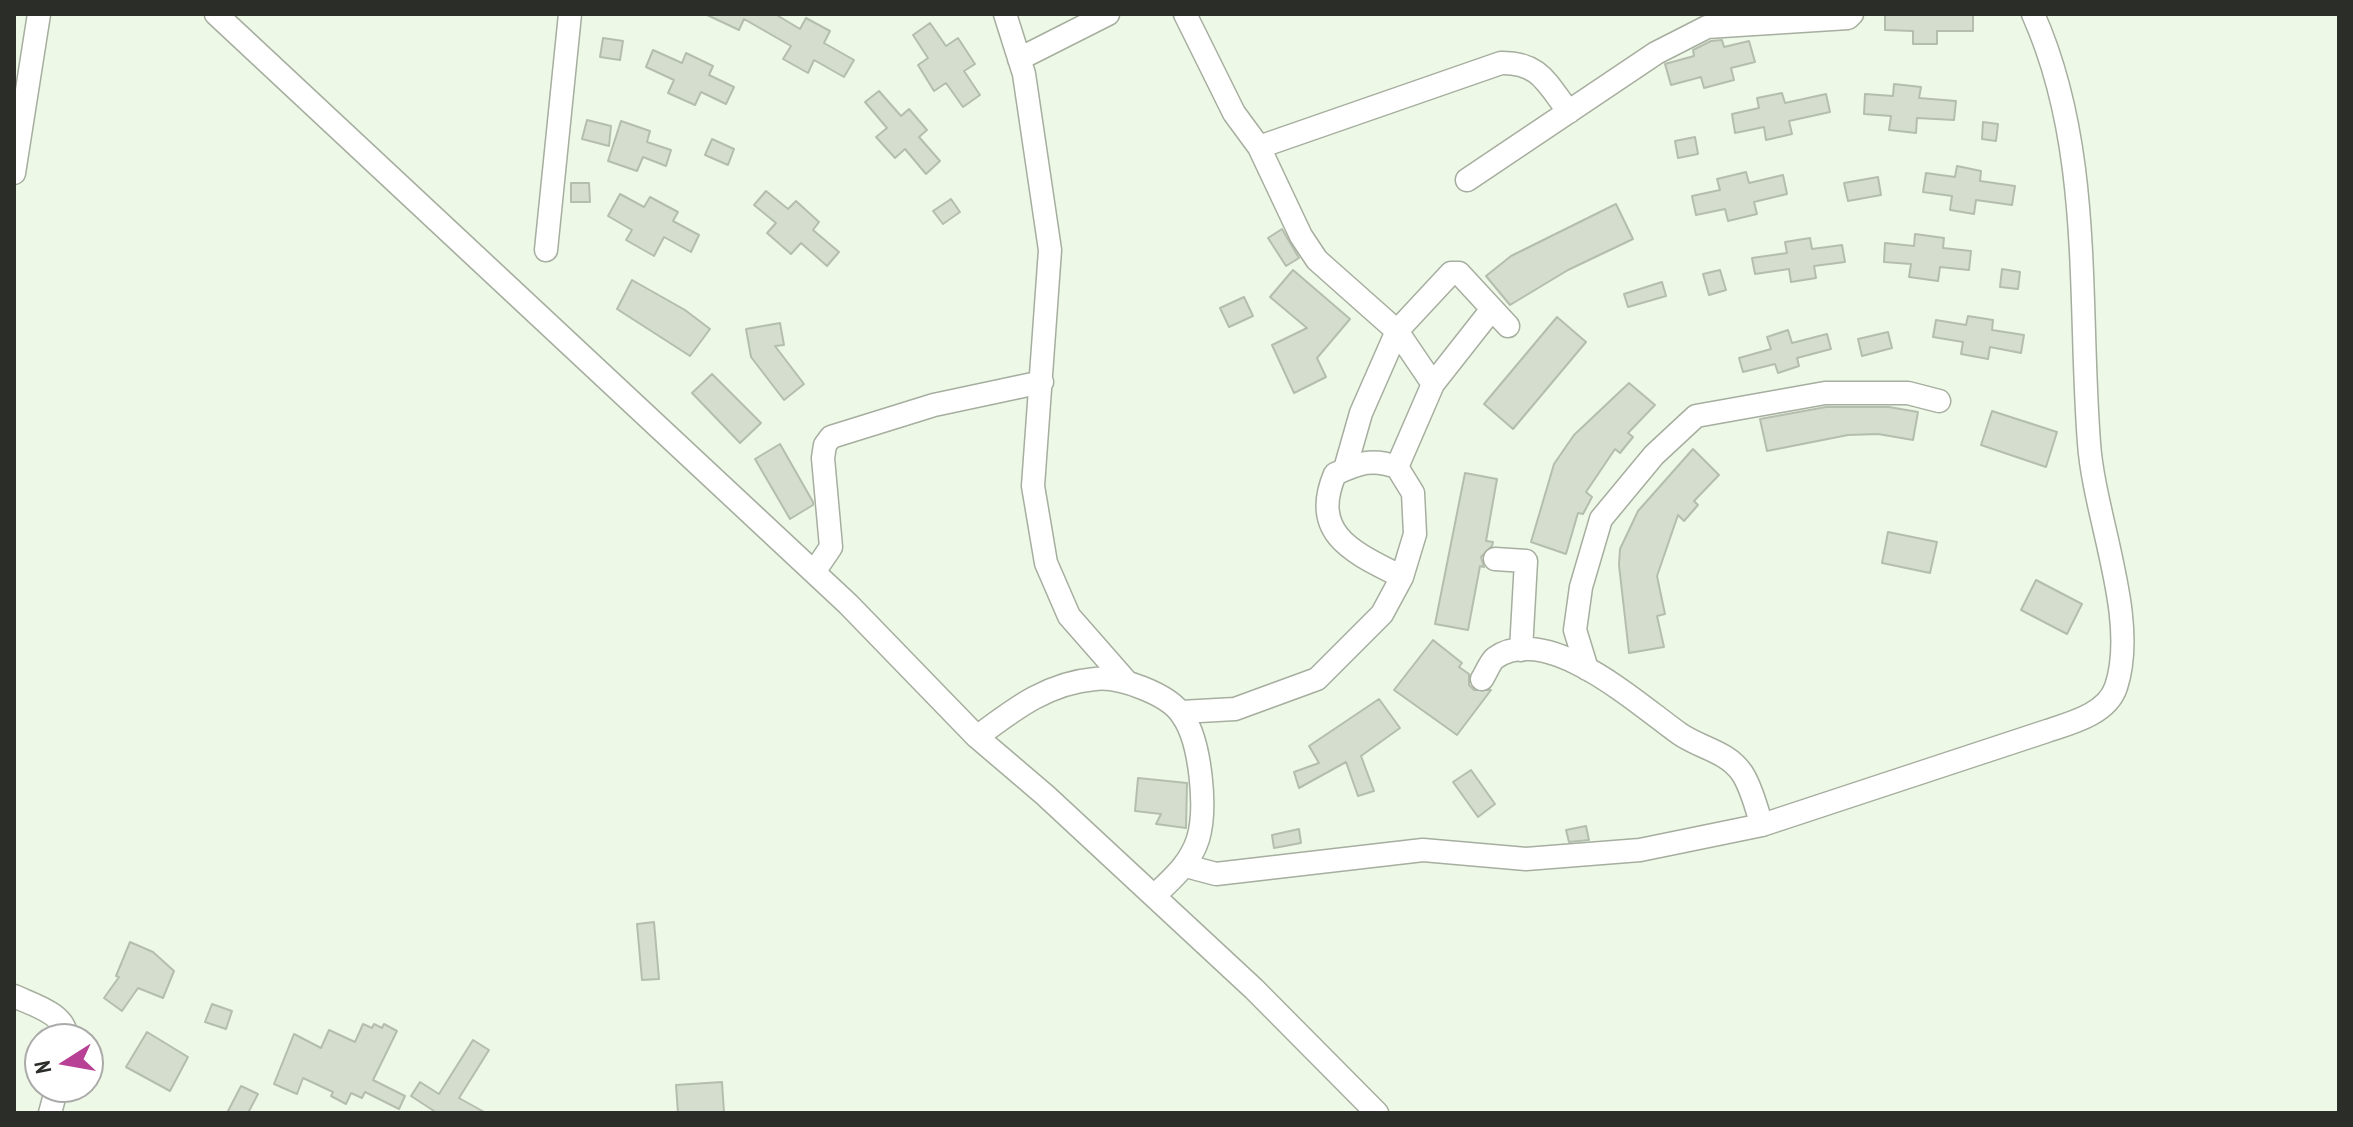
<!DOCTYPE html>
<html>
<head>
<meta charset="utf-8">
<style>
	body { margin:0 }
	#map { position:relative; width:2353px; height:1127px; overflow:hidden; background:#eef8e7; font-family:"PT Sans Narrow",sans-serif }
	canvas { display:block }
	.frame { position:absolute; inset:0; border:16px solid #2b2e28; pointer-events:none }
	.north { position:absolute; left:24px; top:1023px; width:80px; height:80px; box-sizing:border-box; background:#fff; border:2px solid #aaaba9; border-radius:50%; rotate:259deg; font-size:22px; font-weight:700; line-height:32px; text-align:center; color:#2b2e28 }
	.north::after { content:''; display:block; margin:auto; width:28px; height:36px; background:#b84196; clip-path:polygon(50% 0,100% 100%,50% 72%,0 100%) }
</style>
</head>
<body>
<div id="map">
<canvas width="2353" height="1127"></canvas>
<div class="frame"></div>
<div class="north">N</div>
</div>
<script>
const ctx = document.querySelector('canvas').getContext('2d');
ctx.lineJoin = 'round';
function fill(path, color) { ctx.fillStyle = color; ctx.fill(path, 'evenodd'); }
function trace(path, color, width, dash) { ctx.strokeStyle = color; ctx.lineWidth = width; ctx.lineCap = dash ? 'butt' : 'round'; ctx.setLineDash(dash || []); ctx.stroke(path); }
const building = new Path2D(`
	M705,14H775L800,29L806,18L830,31L824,43L854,60L844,77L814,60L808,73L783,59L791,46L744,19L739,30Z
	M1885,14H1973V31H1937V44H1913V31L1885,30Z
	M930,23L946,46L958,38L975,64L964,71L980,95L963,107L946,83L934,91L918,65L928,58L913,35Z
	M603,38L623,41L620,60L600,57Z
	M1722,40L1724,47L1749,41L1755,62L1731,68L1734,80L1704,88L1701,77L1671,85L1665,64L1694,56L1693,50L1711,41Z
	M653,50L682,63L686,53L713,66L709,75L734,87L726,104L701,92L695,105L668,93L674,80L646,67Z
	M1894,84L1921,87L1919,98L1956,101L1954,120L1917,118L1916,133L1889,130L1891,116L1864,114L1865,94L1893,96Z
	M879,91L901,116L909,109L927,130L919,137L940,161L926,174L905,149L895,158L876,137L887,128L865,102Z
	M1782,93L1785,103L1826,94L1830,112L1789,121L1792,134L1766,140L1764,127L1735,133L1732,114L1759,108L1757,98Z
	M587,120L611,126L609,146L582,139Z
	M621,121L650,131L647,142L671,150L666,166L643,157L637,171L608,161Z
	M1983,122L1998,124L1996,141L1982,139Z
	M1695,137L1698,154L1678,158L1675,141Z
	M712,139L734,149L728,165L705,155Z
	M1957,166L1981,171L1980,181L2015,186L2012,205L1976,200L1974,214L1950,210L1952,196L1923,192L1926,173L1955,177Z
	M1746,172L1749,183L1783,175L1787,194L1754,202L1757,214L1728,221L1725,209L1696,215L1692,196L1720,190L1717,179Z
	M1878,177L1881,195L1848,201L1844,183Z
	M571,183H589L590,202H571Z
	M766,191L788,209L796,201L819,222L813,230L839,252L827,266L801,243L791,254L767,233L776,223L754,205Z
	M620,194L644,207L650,197L678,212L673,221L699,235L691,252L664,237L654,256L626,240L632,230L608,216Z
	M951,199L960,212L943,224L933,211Z
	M1616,204L1633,239L1568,270L1510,305L1486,276L1511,256Z
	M1282,229L1299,258L1286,266L1268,238Z
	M1915,234L1944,238L1943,248L1971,251L1969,270L1940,267L1938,281L1909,277L1911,264L1884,262L1885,243L1914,246Z
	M1810,238L1812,249L1842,245L1845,262L1814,266L1816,278L1791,282L1789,269L1755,274L1752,258L1787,253L1785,242Z
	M2002,269L2020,272L2018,289L2000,287Z
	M1293,270L1350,319L1317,358L1326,377L1294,393L1272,345L1307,328L1270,297Z
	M1720,270L1726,290L1709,295L1703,274Z
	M632,280L685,310L710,329L690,356L617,309Z
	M1662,282L1666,296L1628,307L1624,294Z
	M1244,297L1253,316L1229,327L1220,308Z
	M1968,316L1993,320L1992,330L2024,335L2021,353L1990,347L1988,359L1961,354L1963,342L1933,337L1936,320L1966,325Z
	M1557,317L1586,342L1513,429L1484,404Z
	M780,323L784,345L775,346L804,384L784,400L751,357L746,329Z
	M1788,330L1792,343L1827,334L1831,349L1797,358L1799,366L1778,373L1775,364L1743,372L1739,358L1771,349L1767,337Z
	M1888,332L1892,348L1862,356L1858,339Z
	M712,374L761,423L740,443L692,393Z
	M1629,383L1655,405L1628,433L1633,437L1620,453L1615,449L1586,492L1592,497L1583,514L1578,513L1566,554L1531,542L1554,464L1574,435Z
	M1826,407H1889L1918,412L1913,440L1878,434L1848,435L1767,451L1760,419Z
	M1992,411L2057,432L2046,467L1981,445Z
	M780,444L813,502V505L790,519L755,459Z
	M1693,449L1719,475L1694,501L1698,505L1684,521L1678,515L1657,576L1665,614L1657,616L1664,647L1629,653L1619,565L1620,549L1638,511Z
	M1465,473L1497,479L1486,541L1493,542L1492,546L1481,557L1484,567L1480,566L1468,630L1435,624Z
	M1888,532L1937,542L1930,573L1882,563Z
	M2036,580L2082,604L2067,634L2021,610Z
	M1433,640L1462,663L1459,667L1469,674V685L1474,690H1491L1457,735L1394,690Z
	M1379,699L1400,728L1361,756L1374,791L1358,796L1346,762L1299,788L1294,772L1319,763L1309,746Z
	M1471,770L1495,804L1478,817L1453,782Z
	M1138,778L1187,783L1186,828L1156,824L1161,814L1135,811Z
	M1586,826L1589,840L1569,842L1566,830Z
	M1299,829L1301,843L1274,848L1272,835Z
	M654,922L659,979L642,980L637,924Z
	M130,942L153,952L174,971L163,998L138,988L122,1011L104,998L119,977L116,976Z
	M212,1004L232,1011L226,1029L205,1022Z
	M363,1024L372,1028L374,1024L382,1028L384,1024L397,1031L373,1080L405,1096L399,1109L365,1092L362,1098L351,1093L346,1104L331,1096L333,1092L303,1078L297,1094L274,1084L294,1034L321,1048L329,1030L355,1042Z
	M147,1032L188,1057L170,1091L126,1067Z
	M473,1040L489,1050L459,1098L486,1113H437L411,1096L420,1082L439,1094Z
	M722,1082L724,1113H678L676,1085Z
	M241,1086L258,1094L248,1113H227Z`);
const minor = new Path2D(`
	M216,14L848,604L977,737L1045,795L1254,989L1377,1113
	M1005,14L1024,74L1050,250L1033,486L1046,563L1069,616L1126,681
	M1185,14L1234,113L1259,147L1301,236L1317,260L1397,331L1433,384
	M1019,59L1108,14
	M1259,147L1501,63C1540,62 1547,84 1569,112
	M14,173L39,14
	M1467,180L1656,53L1707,27L1848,18L1852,14
	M546,250L570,14
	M1397,467L1433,384L1492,309
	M1345,469L1361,413L1397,331L1451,273H1459L1508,326
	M1495,559L1526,561L1521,650
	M814,572L831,547L823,458L825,445L831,437L934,405L1042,382
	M1587,669L1575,630L1581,587L1601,519L1654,455L1696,416L1825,393H1908L1939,401
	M1181,712L1235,709L1317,679L1382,614L1402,577L1415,534L1413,493L1397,467C1372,458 1359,463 1335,474C1309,535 1355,553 1402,577
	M977,737C1013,710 1047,683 1095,679C1119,676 1169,694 1182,715C1201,741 1207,809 1198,839C1190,864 1172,879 1154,896
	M1762,825L2047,731C2071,723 2107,714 2116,687C2139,618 2094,517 2089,443C2078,300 2093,148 2033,14
	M1186,866L1216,874L1423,850L1526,859L1640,850L1762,825C1756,808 1752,788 1742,773C1727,751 1700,748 1680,734C1640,706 1548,621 1495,658C1490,662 1486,673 1482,679
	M14,996C33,1005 68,1014 66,1039
	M50,1113L57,1087`);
fill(building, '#d5dece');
trace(building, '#b5beae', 2);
trace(minor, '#a6ae9f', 25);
trace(minor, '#fff', 22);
</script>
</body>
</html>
